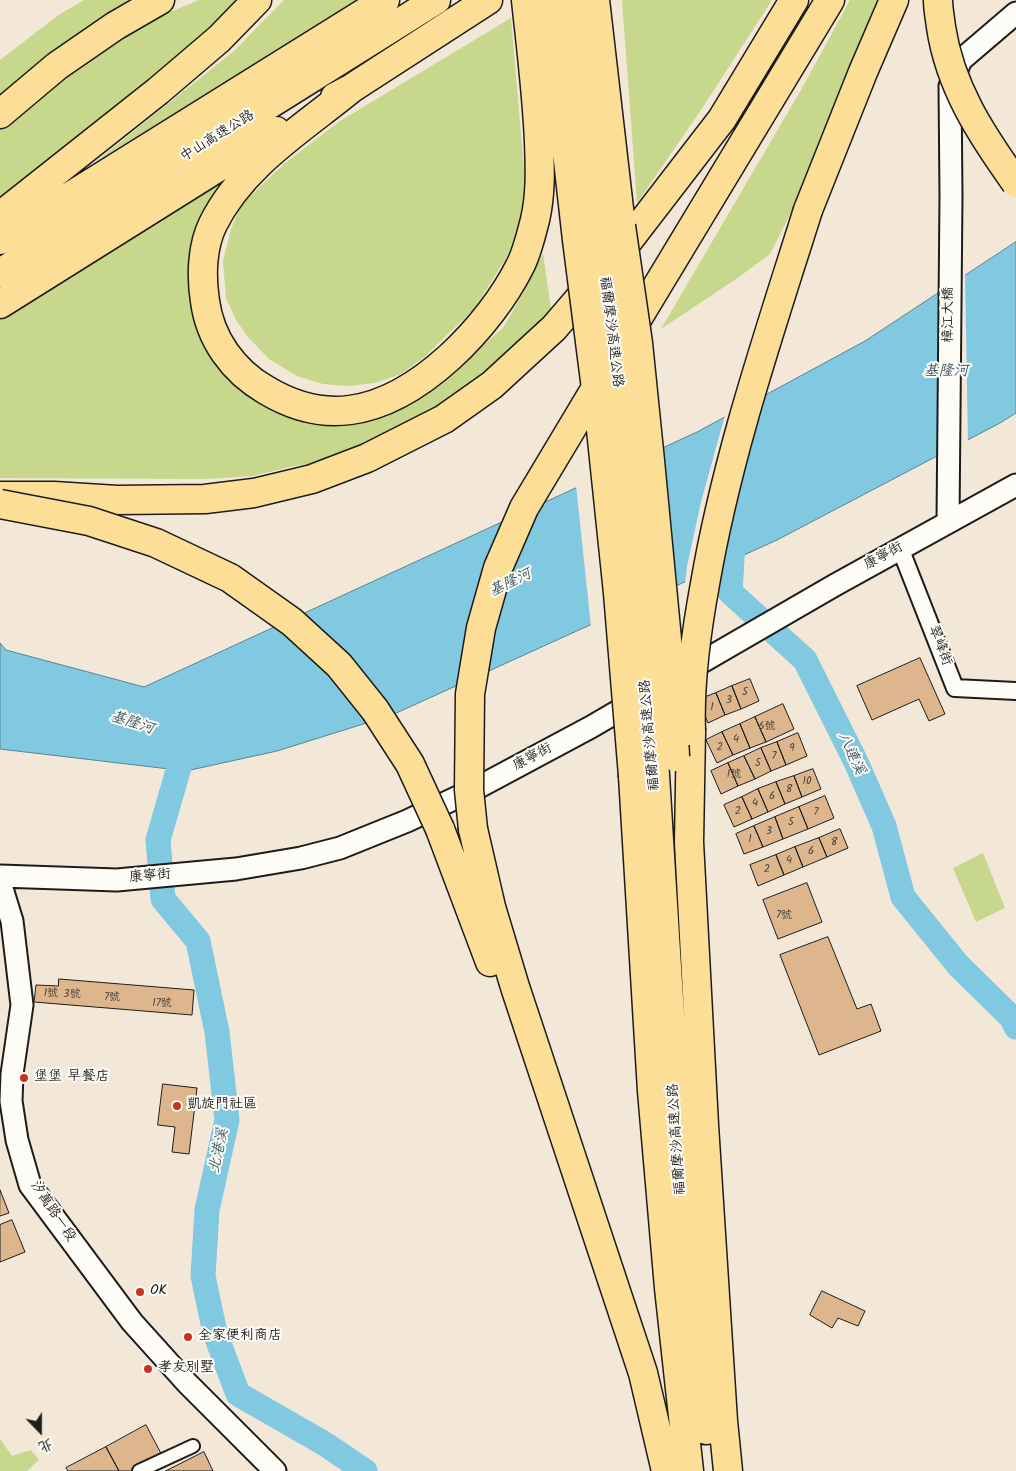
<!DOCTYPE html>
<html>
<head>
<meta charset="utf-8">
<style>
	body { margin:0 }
	#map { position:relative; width:1016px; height:1471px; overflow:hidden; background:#f3e7d8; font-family:Kalam,"LXGW WenKai TC",sans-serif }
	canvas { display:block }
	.north { position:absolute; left:15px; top:1406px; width:50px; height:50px; -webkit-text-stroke:4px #fdfcf7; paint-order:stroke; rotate:158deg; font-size:14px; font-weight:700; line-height:20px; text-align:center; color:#1c1c1c }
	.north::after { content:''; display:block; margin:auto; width:18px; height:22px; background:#1c1c1c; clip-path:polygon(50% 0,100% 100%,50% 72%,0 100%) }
</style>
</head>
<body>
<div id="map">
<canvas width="1016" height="1471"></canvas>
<div class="north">北</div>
</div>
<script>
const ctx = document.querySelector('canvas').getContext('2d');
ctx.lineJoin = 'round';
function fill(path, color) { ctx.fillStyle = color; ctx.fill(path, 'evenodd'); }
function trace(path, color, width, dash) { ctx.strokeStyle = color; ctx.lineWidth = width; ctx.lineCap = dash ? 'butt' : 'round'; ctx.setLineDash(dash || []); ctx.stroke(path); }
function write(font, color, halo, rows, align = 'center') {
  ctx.font = font + ' Kalam,"LXGW WenKai TC",sans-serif'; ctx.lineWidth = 4; ctx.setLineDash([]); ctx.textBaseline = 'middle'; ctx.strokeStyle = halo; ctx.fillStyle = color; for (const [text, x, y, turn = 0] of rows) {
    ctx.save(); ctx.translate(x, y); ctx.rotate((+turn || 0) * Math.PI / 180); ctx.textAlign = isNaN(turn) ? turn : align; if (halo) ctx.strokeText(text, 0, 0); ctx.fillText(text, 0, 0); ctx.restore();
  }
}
const green = new Path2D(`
	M84,0H160L0,114V60L60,14Z
	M199,0H241L227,16L107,117L0,200V129L89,59L160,16Z
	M284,0H360L95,162L234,51Z
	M622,0H772L701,110L637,203Z
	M850,0H881L814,167L770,254L739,277L661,329L801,90Z
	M511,18L526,192L518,230L508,255L474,309L423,358L401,374L375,383L349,386L323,384L297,376L269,359L248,337L236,320L226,298L223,261L231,229L241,205L284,164L340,121Z
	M232,175L207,207L198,232L225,368L247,395L272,407L309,420L449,375L503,328L525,290L543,253L551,309L522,343L453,399L391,434L324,461L289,467L253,476L206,479L0,478V319Z
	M983,853L1005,908L976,922L953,868Z
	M0,1439L12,1456L31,1450L39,1460L27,1471H0Z`);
const water = new Path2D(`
	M1016,242V413L1000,423L777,540L392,715L277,751L186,771L0,749V643L6,650L144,687L697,432L865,341Z`);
const pier = new Path2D(`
	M965,273L968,443L943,456V287Z
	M759,396L718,569L685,584L687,566L701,502L725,415Z
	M645,454L658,596L591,627L576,485Z`);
const river = new Path2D(`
	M734,526L730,592L805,660L856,762L884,826L903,897L958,965L1012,1018L1016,1027
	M186,743L158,840L163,899L198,941L217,1032L227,1120L207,1210L203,1276L215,1333L238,1394L325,1444L365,1471`);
const building = new Path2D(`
	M920,658L945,714L929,721L919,699L872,720L857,686Z
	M750,679L759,701L741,709L732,686Z
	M732,686L741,709L725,715L716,693Z
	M716,693L725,715L708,723L698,700Z
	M783,704L794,729L766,742L755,717Z
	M755,717L766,742L750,748L740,724Z
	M740,724L750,748L733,755L722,732Z
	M722,732L733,755L717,763L706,740Z
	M798,733L807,756L786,765L777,742Z
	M777,742L786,765L771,771L761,748Z
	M761,748L771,771L755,779L744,756Z
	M744,756L755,779L738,786L728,763Z
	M728,763L738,786L721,794L711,771Z
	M813,769L821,789L802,797L794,776Z
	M794,776L802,797L785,804L776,782Z
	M776,782L785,804L768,812L758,789Z
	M758,789L768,812L752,819L742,797Z
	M825,796L834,818L808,829L799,807Z
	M742,797L752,819L734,827L724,805Z
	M799,807L808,829L783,839L775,817Z
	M775,817L783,839L763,847L754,826Z
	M754,826L763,847L744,854L736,834Z
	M840,829L848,848L827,857L819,838Z
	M819,838L827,857L803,867L795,847Z
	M795,847L803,867L784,875L776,855Z
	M776,855L784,875L758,886L750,865Z
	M807,883L822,922L778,939L763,900Z
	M828,937L857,1009L871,1004L881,1031L819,1055L780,955Z
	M59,979L194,990L192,1015L34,1002L36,985L58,986Z
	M163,1084L197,1088L189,1154L172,1152L175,1127L158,1125Z
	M0,1190L9,1213L0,1216Z
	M12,1220L25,1252L0,1262V1225Z
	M822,1291L865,1311L858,1326L838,1318L832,1328L810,1315Z
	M146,1425L164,1459L141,1471H119L106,1447Z
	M106,1447L119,1471H68L66,1468Z
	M204,1452L213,1471H166Z`);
const pedestrian = new Path2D(`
	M139,1471L193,1446`);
const minor = new Path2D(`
	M900,548L955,688L1016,691`);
const tertiary = new Path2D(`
	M948,521L951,196L950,86L961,60L1016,13
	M683,673L835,585L1016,485
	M0,876L117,880L236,869L301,858L340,848L407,821L477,788L591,727L639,699
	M0,882L12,921L22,1005L12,1074L11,1101L17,1140L30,1185L132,1322L187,1383L275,1471`);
const motorway = new Path2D(`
	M550,0L577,240
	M572,0L597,232
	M595,0L621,226
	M352,88C302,129 242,165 213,224C202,246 201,276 205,301C210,339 233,371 266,390C291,405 320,414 350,410C419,401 490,326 520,266C527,253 531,235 535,220C541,194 540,168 539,142C537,94 531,47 526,0
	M335,97L352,88L488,0
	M0,114L57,66L115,26L160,0
	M808,210L863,72L894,0
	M0,216L158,91L219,39L257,0
	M0,240L385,0
	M0,273L436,0
	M0,304L276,131
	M630,331L830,0
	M0,496H54L117,500L205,499L254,493L312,479L367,458L444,419L492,385L554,328L625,245L722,119L794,0
	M691,731L689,842L704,1125L723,1421L728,1471
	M654,759C668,983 680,1207 706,1430
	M633,776L652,1091L669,1288L689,1471
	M440,829L490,962
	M473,829L491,907L515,987L643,1373L666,1471`);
const motorwayBridge = new Path2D(`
	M938,0C938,9 940,18 941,27C950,87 981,134 1016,183
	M621,226L638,343L650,461L672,692L675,757
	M597,232L631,497L654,759
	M577,240L600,420L618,593L633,776
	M0,504L89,521L156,543L230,578L292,622L339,665L375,710L410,764L440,829
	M691,731C689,682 696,633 705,584C727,456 769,334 808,210
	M473,829L469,790L470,694L481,628L498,568L524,508L630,331`);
const markers = [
	[24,1078,5,"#c8321e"],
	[177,1106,5,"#c8321e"],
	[140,1292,5,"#c8321e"],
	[188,1337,5,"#c8321e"],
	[148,1369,5,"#c8321e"]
];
const numberNames = [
	["5",745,693],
	["3",729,701],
	["1",712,708],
	["6號",767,727],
	["4",736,740],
	["2",720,748],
	["9",792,749],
	["7",774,757],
	["5",758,764],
	["1號",734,775],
	["10",807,782],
	["8",789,790],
	["6",772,797],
	["4",755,804],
	["2",738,812],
	["7",816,813],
	["5",791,823],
	["3",769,832],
	["1",750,840],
	["8",834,843],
	["6",811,852],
	["4",789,861],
	["2",767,870],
	["7號",784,916],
	["1號",51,994],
	["3號",72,995],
	["7號",112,998],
	["17號",162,1004]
];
const streetNames = [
	["中山高速公路",218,137,-32],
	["樟江大橋",950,315,-90],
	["福爾摩沙高速公路",610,332,83],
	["康寧街",884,557,-29],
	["翠峰街",939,646,69],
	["福爾摩沙高速公路",651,735,-95],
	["康寧街",533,758,-28],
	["康寧街",150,877,-5],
	["福爾摩沙高速公路",678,1139,-94],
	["汐萬路一段",52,1212,56]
];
const poiNames = [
	["堡堡 早餐店",34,1078],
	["凱旋門社區",187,1106],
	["OK",150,1292],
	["全家便利商店",198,1337],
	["孝友別墅",158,1369]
];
const waterNames = [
	["基隆河",946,372],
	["基隆河",511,584,-26],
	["基隆河",132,724,18],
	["八連溪",850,754,65],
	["北港溪",220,1151,-78]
];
fill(green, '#c7d78b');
fill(water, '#80c9e1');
trace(water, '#588492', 1);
fill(pier, '#f3e7d8');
trace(river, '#80c9e1', 25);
fill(building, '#ddb68e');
trace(building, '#1c1c1c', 1);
trace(pedestrian, '#1c1c1c', 16);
trace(minor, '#1c1c1c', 20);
trace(tertiary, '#1c1c1c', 25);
trace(motorway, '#1c1c1c', 31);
trace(pedestrian, '#fdfcf7', 12);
trace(minor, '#fdfcf7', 16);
trace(tertiary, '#fdfcf7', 21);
trace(motorway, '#fdde96', 28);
trace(motorwayBridge, '#1c1c1c', 31, []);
trace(motorwayBridge, '#fdde96', 28);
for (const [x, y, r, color] of markers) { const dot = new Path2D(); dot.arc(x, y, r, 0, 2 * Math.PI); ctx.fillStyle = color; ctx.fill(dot); trace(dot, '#fdfcf7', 2); }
write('11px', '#4c4238', null, numberNames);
write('14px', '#1c1c1c', '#fdfcf7', streetNames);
write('14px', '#1c1c1c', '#fdfcf7', poiNames, 'left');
write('italic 15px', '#3f5961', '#fdfcf7', waterNames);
</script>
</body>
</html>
